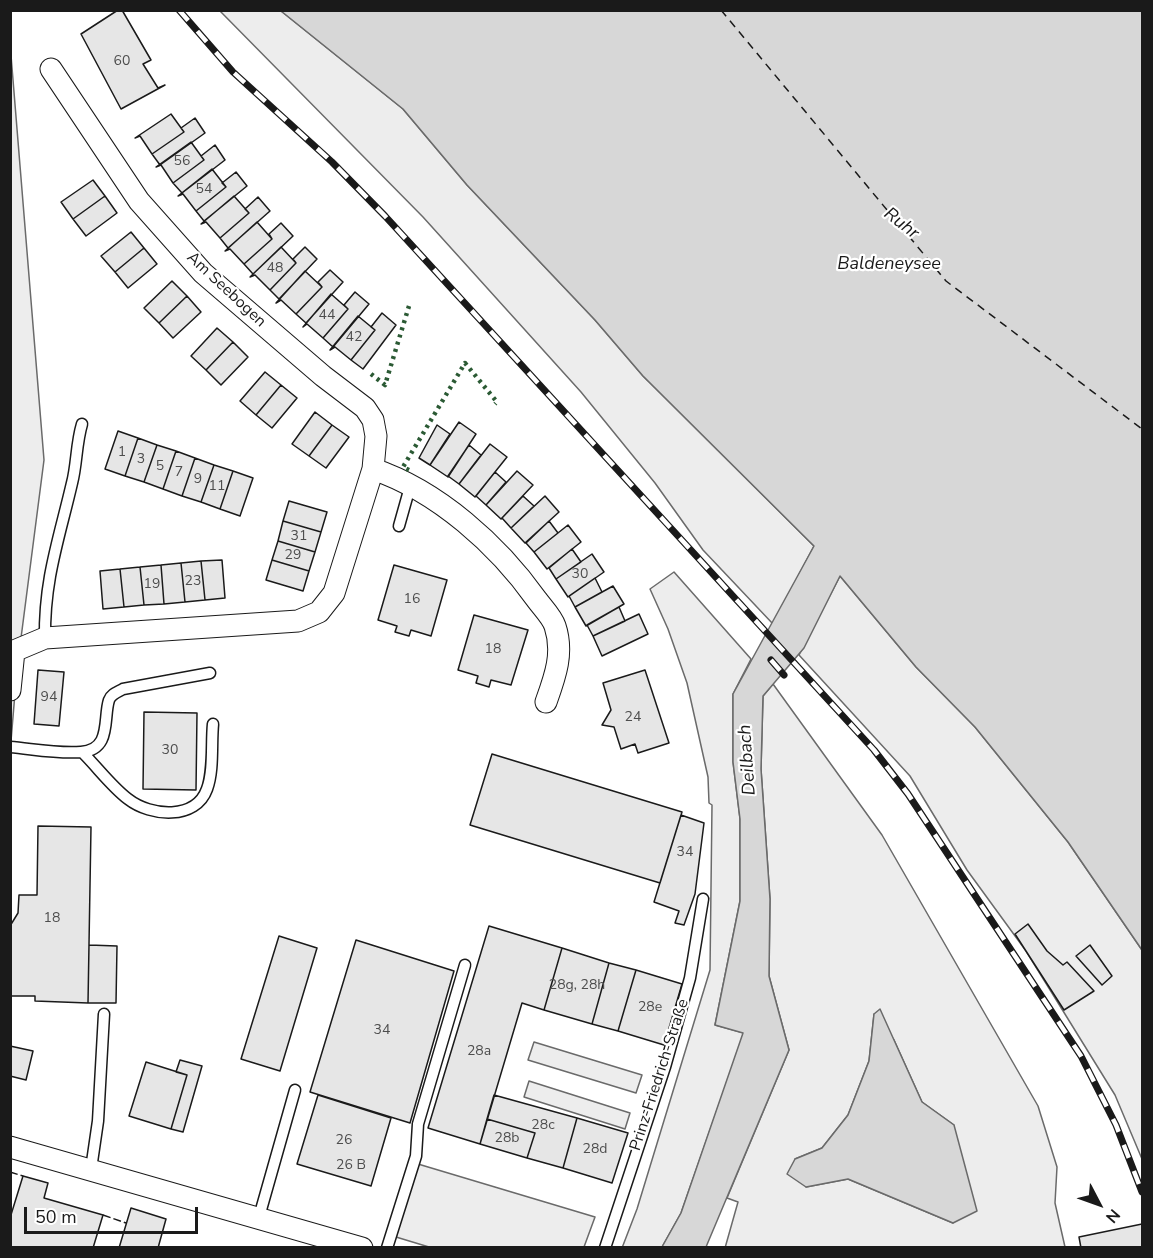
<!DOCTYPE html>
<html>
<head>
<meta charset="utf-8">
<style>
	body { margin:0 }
	#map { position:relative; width:1153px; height:1258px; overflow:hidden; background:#fff; font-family:"Nunito Sans",sans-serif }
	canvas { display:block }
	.frame { position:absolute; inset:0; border:12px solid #1a1a1a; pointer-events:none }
	.north { position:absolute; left:1069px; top:1174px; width:60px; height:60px; -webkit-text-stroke:4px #fff; paint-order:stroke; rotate:131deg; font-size:16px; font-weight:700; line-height:24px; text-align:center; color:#1a1a1a }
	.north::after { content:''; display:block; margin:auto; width:21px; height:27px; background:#1a1a1a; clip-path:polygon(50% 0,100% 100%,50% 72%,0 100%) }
	.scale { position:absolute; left:24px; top:1207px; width:174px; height:27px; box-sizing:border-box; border:3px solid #1a1a1a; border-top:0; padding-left:8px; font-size:18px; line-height:21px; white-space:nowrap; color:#1a1a1a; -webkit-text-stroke:4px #fff; paint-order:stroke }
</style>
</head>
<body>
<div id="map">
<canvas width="1153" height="1258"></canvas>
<div class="frame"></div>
<div class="north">N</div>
<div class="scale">50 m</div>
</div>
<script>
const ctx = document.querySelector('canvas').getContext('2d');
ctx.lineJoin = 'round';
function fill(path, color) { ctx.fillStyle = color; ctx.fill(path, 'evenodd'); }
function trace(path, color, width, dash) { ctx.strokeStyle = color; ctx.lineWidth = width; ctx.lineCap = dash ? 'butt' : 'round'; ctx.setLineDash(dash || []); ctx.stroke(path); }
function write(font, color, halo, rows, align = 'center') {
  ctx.font = font + ' "Nunito Sans",sans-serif'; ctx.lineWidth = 4.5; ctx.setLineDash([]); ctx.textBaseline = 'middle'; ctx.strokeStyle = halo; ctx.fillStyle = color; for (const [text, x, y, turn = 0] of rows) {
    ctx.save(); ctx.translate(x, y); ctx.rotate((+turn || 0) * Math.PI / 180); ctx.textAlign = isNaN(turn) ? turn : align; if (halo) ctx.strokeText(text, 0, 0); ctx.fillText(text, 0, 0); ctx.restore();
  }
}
const built = new Path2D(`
	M220,11H281L403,109L467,185L595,320L643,376L814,546L773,624L703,550L655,483L581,392L423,217Z
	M10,43L44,460L17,669L11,741Z
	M674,572L751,659L733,694V762L740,819V901L715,1025L744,1033L681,1213L662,1247L622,1248L637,1209L710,970L712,805L709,803L708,777L687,683L668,629L650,589Z
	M840,576L916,667L975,727L1068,842L1142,950V1159L1115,1095L1026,951L967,870L910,776L799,655Z
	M773,684L882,835L1038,1106L1057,1167L1055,1203L1065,1247L725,1248L738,1202L727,1198L789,1050L769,976L770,899L761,769L763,696ZM874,1014L894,1040L922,1102L954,1125L953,1223L848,1179L806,1187L795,1159L822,1148L848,1115L869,1061Z
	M534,1042L642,1075L636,1093L528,1060Z
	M529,1081L630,1113L625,1129L524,1097Z
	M418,1164L595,1217L584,1247H429L396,1237Z`);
const water = new Path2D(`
	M281,11H1142V950L1068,842L975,727L916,667L840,576L804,648L763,696L761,769L770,899L769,976L789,1050L706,1247H662L681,1213L743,1033L715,1025L740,901V819L733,762V694L814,546L643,376L595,320L467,185L403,109Z
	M880,1009L922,1102L954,1125L977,1211L953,1223L848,1179L806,1187L787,1174L795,1159L822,1148L848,1115L869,1061L874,1014Z`);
const ferry = new Path2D(`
	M721,10L946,281L1142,429`);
const building = new Path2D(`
	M118,10H122L151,60L143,64L158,88L165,85L121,109L81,34Z
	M171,114L184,132L152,154L140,136L135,138Z
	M195,118L205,133L160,165L152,154L184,132L181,128Z
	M191,142L204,160L173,183L161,165L156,167Z
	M215,145L225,160L182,193L173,183L204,160L201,156Z
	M212,169L226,187L196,211L183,194L178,196Z
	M236,172L247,186L204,221L196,211L226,187L222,183Z
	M93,180L105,196L73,219L61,202Z
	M105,196L117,213L86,236L73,219Z
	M234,196L249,213L220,238L206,222L201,224Z
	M258,197L270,211L228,248L220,238L249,213L245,209Z
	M257,222L272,239L244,264L230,249L225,251Z
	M281,223L293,236L253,274L244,264L272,239L269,234Z
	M131,232L144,248L115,272L101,256Z
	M281,247L296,263L270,290L255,275L250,277Z
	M305,247L317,259L279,299L270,290L296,263L293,259Z
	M144,248L157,264L128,288L115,272Z
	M330,270L343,282L306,323L296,314L322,287L318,282Z
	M305,271L322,287L296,314L281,300L276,303Z
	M172,281L187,296L159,323L144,308Z
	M355,292L369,304L333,347L323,338L348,309L344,305Z
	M331,294L348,309L323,338L307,324L303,327Z
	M187,296L201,312L173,338L159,323Z
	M382,313L396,325L363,369L351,360L375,330L371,327Z
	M358,316L375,330L351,360L335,347L330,350Z
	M217,328L233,342L206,370L191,356Z
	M233,342L248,357L221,385L206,370Z
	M265,372L281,385L256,415L240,401Z
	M281,385L297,398L272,428L256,415Z
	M315,412L332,425L309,456L292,444Z
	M459,422L476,434L448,477L430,465Z
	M332,425L349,437L326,468L309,456Z
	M437,425L450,434L430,465L419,458Z
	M118,431L138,438L125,476L105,469Z
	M138,438L157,445L144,482L125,476Z
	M490,444L507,457L475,497L459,484Z
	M157,445L176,451L163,489L144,482Z
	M469,445L481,455L459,484L448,476Z
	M176,451L195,458L182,496L163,489Z
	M195,458L214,465L201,502L182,496Z
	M214,465L233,471L220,509L201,502Z
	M233,471L253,478L240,516L220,509Z
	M517,471L533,485L501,519L486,505Z
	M495,472L506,482L486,505L476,496Z
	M523,496L534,506L511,528L502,518Z
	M545,496L559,512L525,543L511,528Z
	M289,501L327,512L321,532L283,521Z
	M283,521L321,532L315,552L278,541Z
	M549,521L558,533L534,552L526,543Z
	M568,525L581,542L547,569L534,552Z
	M278,541L315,552L309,571L272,560Z
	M572,549L581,562L556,579L549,568Z
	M592,554L604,572L568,597L556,579Z
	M222,560L225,598L205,600L201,561Z
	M272,560L309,571L303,591L266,580Z
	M201,561L205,600L185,602L181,563Z
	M181,563L185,602L164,604L161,565Z
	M161,565L164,604L144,605L140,567Z
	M394,565L447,580L431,636L411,630L409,636L395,632L397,626L378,620Z
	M140,567L144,605L124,607L120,569Z
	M120,569L124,607L103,609L100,571Z
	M595,578L602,592L575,607L569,596Z
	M613,586L624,604L586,626L575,607Z
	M619,607L625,621L593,636L587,625Z
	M639,614L648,634L602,656L593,636Z
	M474,615L528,630L511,685L491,680L489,687L476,683L478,676L458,670Z
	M38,670L64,672L59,726L34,724Z
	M645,670L669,743L638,753L635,744L621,749L614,727L602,725L611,710L603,683Z
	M144,712L197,713L196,790L143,789Z
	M492,754L682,812L660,883L470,825Z
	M681,815L704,823L695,894L684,925L675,923L679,911L654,902Z
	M38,826L91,827L88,1003L35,1001V996H10V926L18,913L19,895H37Z
	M1028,924L1047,951L1063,965L1067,962L1094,991L1064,1010L1015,934Z
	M489,926L562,948L544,1010L522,1003L480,1144L428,1128Z
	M279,936L317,948L280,1071L241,1059Z
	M356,940L454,971L410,1123L310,1092Z
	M89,945L117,946L116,1003H88Z
	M1090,945L1112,976L1102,985L1076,956Z
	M562,948L609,963L592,1024L544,1010Z
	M609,963L636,970L618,1031L592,1024Z
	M636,970L682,984L664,1045L618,1031Z
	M10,1046L33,1051L26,1080L10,1076Z
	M180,1060L202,1066L183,1132L171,1129L187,1075L176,1072Z
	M146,1062L187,1075L171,1129L129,1116Z
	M318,1095L391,1118L371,1186L297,1164Z
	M494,1095L577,1118L563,1168L527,1158L535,1133L487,1119Z
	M577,1118L628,1133L612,1183L563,1168Z
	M487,1119L535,1133L527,1158L480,1144Z
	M23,1176L48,1183L44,1198L103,1215L93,1248H10V1218Z
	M131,1208L166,1219L158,1248H119Z
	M1142,1224V1248H1081L1079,1237Z`);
const lane = new Path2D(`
	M399,526L408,494L413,487
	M45,638C44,580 59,539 72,483C77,464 76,444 82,424
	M10,747C33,749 58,754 81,752C112,750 103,718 109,700C111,694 118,692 123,689L210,673
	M83,753C98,768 112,787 128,799C151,817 196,820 207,789C214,770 211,744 213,724
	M91,1169L98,1121L104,1014
	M259,1217L295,1090
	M387,1248L416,1156L418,1124L465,965
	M605,1248L665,1067L690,978L703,899`);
const street = new Path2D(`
	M373,469C438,491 498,545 537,600C543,608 552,617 555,626C564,653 555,677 546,702
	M10,690L14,651L45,638L298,621L319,612L334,593L373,469L376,436L373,420L365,408L323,376L203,273L139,201L51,69
	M10,1147L362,1248`);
const rail = new Path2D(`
	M179,10L233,72L332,162L385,216L874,750L908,794L1081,1056L1116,1125L1142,1192
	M771,660L784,675`);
const hedge = new Path2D(`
	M371,374L385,385L409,306
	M409,470L403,467L465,363L497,402L495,404`);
const fence = new Path2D(`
	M10,1172L23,1176
	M103,1215L126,1223`);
const numberNames = [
	["60",122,62],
	["56",182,162],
	["54",204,190],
	["48",275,269],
	["44",327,316],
	["42",354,338],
	["1",122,453],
	["3",141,460],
	["5",160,467],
	["7",179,473],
	["9",198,480],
	["11",217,487],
	["31",299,537],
	["29",293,556],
	["30",580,575],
	["23",193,582],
	["19",152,585],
	["16",412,600],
	["18",493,650],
	["94",49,698],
	["24",633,718],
	["30",170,751],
	["34",685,853],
	["18",52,919],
	["28g, 28h",577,986],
	["28e",650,1008],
	["34",382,1031],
	["28a",479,1052],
	["28c",543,1126],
	["28b",507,1139],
	["26",344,1141],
	["28d",595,1150],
	["26 B",351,1166]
];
const streetNames = [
	["Am Seebogen",226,290,43],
	["Prinz-Friedrich-Straße",660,1075,-72]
];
const waterNames = [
	["Ruhr",901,224,38],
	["Baldeneysee",889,265],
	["Deilbach",748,760,-94]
];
fill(built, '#ededed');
trace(built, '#6a6a6a', 1.5);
fill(water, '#d7d7d7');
trace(water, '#6a6a6a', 1.5);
trace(ferry, '#1a1a1a', 1.5, [8, 6]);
fill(building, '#e6e6e6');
trace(building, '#1a1a1a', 1.5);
trace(lane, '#1a1a1a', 13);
trace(street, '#1a1a1a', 23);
trace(lane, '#fff', 10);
trace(street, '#fff', 21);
trace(rail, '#1a1a1a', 7);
trace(rail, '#fff', 4.5, [14]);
trace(hedge, '#2b5a34', 4.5, [3, 4.5]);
trace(fence, '#1a1a1a', 1.5, [8, 3]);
write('14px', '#4d4d4d', null, numberNames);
write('16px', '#1a1a1a', '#fff', streetNames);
write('italic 18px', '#1a1a1a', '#fff', waterNames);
</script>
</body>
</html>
